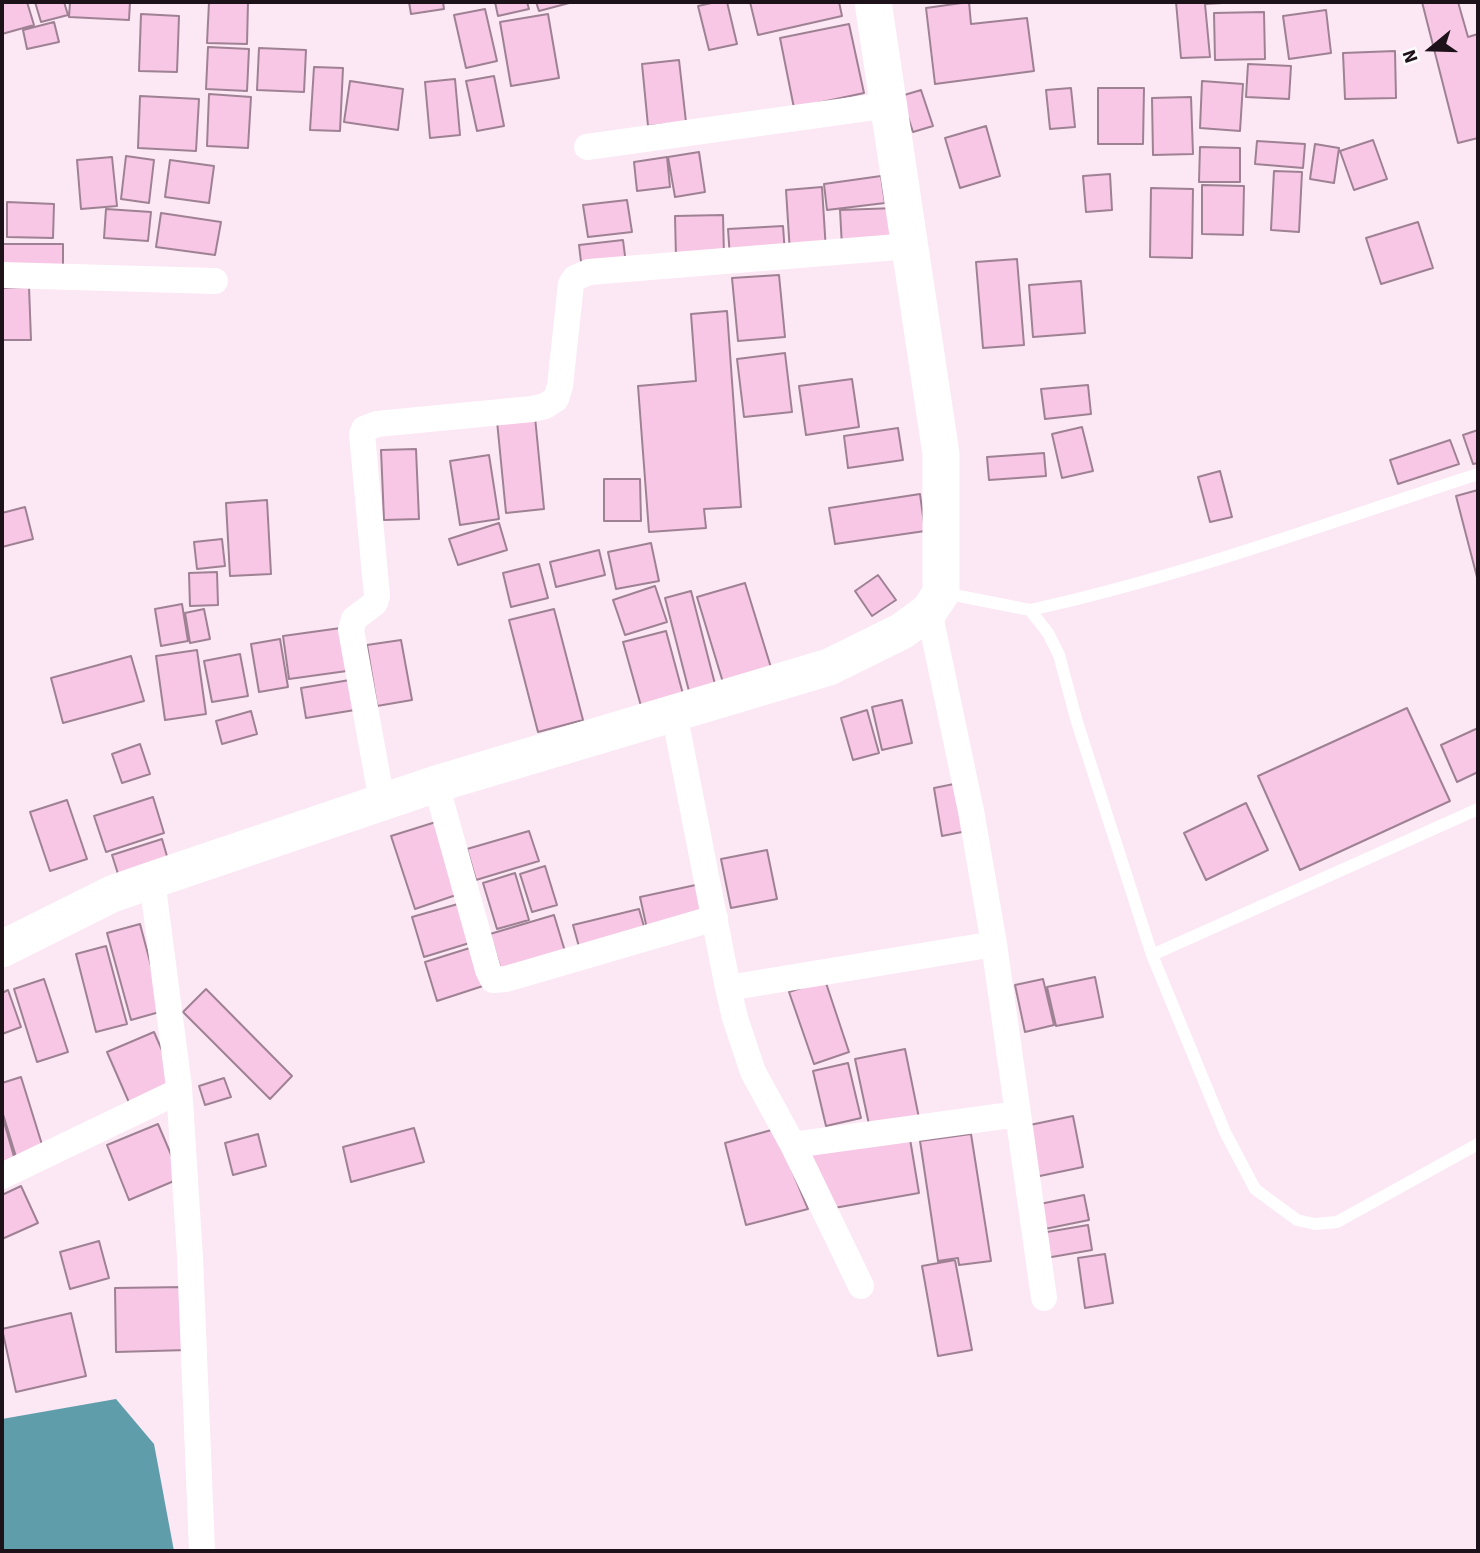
<!DOCTYPE html>
<html>
<head>
<meta charset="utf-8">
<style>
	body { margin:0 }
	#map { position:relative; width:1480px; height:1553px; overflow:hidden; background:#fce7f4; font-family:"Source Sans 3",sans-serif }
	canvas { display:block }
	.frame { position:absolute; inset:0; border:4px solid #1d1219; pointer-events:none }
	.north { position:absolute; left:1396px; top:14px; width:70px; height:70px; -webkit-text-stroke:5px #fbfbfb; paint-order:stroke; rotate:251deg; font-size:19px; font-weight:700; line-height:28px; text-align:center; color:#1d1219 }
	.north::after { content:''; display:block; margin:auto; width:24px; height:32px; background:#1d1219; clip-path:polygon(50% 0,100% 100%,50% 72%,0 100%) }
</style>
</head>
<body>
<div id="map">
<canvas width="1480" height="1553"></canvas>
<div class="frame"></div>
<div class="north">N</div>
</div>
<script>
const ctx = document.querySelector('canvas').getContext('2d');
ctx.lineJoin = 'round';
function fill(path, color) { ctx.fillStyle = color; ctx.fill(path, 'evenodd'); }
function trace(path, color, width, dash) { ctx.strokeStyle = color; ctx.lineWidth = width; ctx.lineCap = dash ? 'butt' : 'round'; ctx.setLineDash(dash || []); ctx.stroke(path); }
const water = new Path2D(`
	M116,1399L154,1444L174,1551H2V1419Z`);
const building = new Path2D(`
	M2,2H27L34,25L2,34Z
	M35,2H64L68,15L41,22Z
	M70,2H130L129,20L69,17Z
	M209,2H248L247,44L207,43Z
	M409,2H443L444,9L411,14Z
	M495,2H527L529,9L498,16Z
	M536,2H573L539,11Z
	M716,2H727L737,44L709,50L698,6Z
	M750,2H839L842,16L758,35Z
	M969,2L971,24L1027,18L1034,71L935,84L926,8Z
	M1176,2H1239L1205,4L1210,57L1181,58Z
	M1422,2H1458L1468,37L1478,34V138L1458,143Z
	M485,9L497,61L466,68L454,15Z
	M1326,10L1331,53L1289,59L1283,16Z
	M1264,12L1265,59L1215,60L1214,13Z
	M141,14L179,16L177,72L139,71Z
	M548,14L559,78L511,86L500,22Z
	M54,22L59,42L27,49L23,30Z
	M849,24L864,93L794,108L780,38Z
	M208,47L249,49L247,91L206,89Z
	M259,48L306,50L304,92L257,90Z
	M1395,51L1396,98L1345,99L1343,53Z
	M679,60L686,122L648,126L642,64Z
	M1248,64L1291,66L1289,99L1246,97Z
	M314,67L343,68L340,131L310,130Z
	M494,76L504,126L477,131L466,81Z
	M455,79L460,135L430,138L425,82Z
	M350,81L403,89L398,130L344,122Z
	M1202,81L1243,84L1240,131L1200,128Z
	M1071,88L1075,127L1050,129L1046,90Z
	M1098,88H1144L1143,144H1098Z
	M921,90L933,126L913,132L901,96Z
	M209,94L251,97L248,148L207,146Z
	M140,96L199,99L196,151L138,148Z
	M1191,97L1193,154L1153,155L1152,98Z
	M986,126L1000,176L960,188L945,138Z
	M1373,140L1387,179L1354,190L1340,151Z
	M1257,141L1305,144L1303,168L1255,164Z
	M1315,144L1339,148L1334,183L1310,179Z
	M1200,147L1240,148V182H1199Z
	M699,152L705,192L675,197L668,157Z
	M126,156L154,160L149,203L121,199Z
	M112,157L117,206L81,209L77,160Z
	M667,157L670,187L637,191L634,162Z
	M170,160L214,166L209,203L165,197Z
	M1274,171L1302,172L1299,232L1271,230Z
	M1110,174L1112,210L1086,212L1083,176Z
	M881,176L885,203L827,210L824,184Z
	M1202,185L1244,186L1243,235L1202,234Z
	M822,187L826,251L790,253L786,190Z
	M1151,188L1193,189L1192,258L1150,257Z
	M627,200L632,232L588,237L583,205Z
	M7,202L54,204L53,238L7,237Z
	M896,208L898,245L842,247L840,210Z
	M106,209L151,212L148,241L104,238Z
	M161,213L221,222L215,255L156,247Z
	M723,215L724,257L676,258L675,216Z
	M1418,222L1433,268L1381,284L1366,238Z
	M783,226L785,254L730,258L728,229Z
	M623,240L626,264L582,270L579,245Z
	M2,244H63V274H2Z
	M1017,259L1024,345L983,348L976,262Z
	M779,275L785,337L738,341L732,278Z
	M1081,281L1085,333L1033,337L1029,285Z
	M29,287L31,340H2V288Z
	M727,311L741,507L704,509L706,528L649,532L638,386L696,381L691,314Z
	M785,353L792,412L744,417L737,359Z
	M852,379L859,427L806,435L799,386Z
	M1088,385L1091,414L1045,419L1041,389Z
	M535,417L544,509L506,513L497,421Z
	M1082,427L1093,471L1062,478L1052,434Z
	M898,428L903,460L848,468L844,436Z
	M1478,430V463L1473,464L1463,435Z
	M1450,440L1459,464L1398,484L1390,460Z
	M416,449L419,519L384,520L381,450Z
	M1044,453L1046,476L989,480L987,457Z
	M489,455L499,519L460,525L450,461Z
	M1220,471L1232,517L1210,522L1198,477Z
	M604,479H640L641,521H604Z
	M1478,490V581L1456,496Z
	M920,494L925,531L835,544L829,508Z
	M267,500L271,574L230,576L226,503Z
	M25,507L33,539L2,547V513Z
	M499,523L507,550L458,565L449,539Z
	M222,539L225,566L197,569L194,542Z
	M651,543L659,581L616,589L608,552Z
	M599,550L605,575L556,587L550,562Z
	M539,564L548,598L511,607L503,573Z
	M217,572L218,605L190,606L189,573Z
	M878,575L896,600L872,616L855,591Z
	M745,583L773,674L725,689L697,597Z
	M655,586L667,622L625,635L613,600Z
	M691,591L716,688L690,695L665,598Z
	M182,604L188,641L161,646L155,609Z
	M204,609L210,639L190,643L185,613Z
	M554,609L583,720L538,732L509,620Z
	M348,627L354,670L289,679L283,636Z
	M666,631L683,694L641,706L623,642Z
	M280,639L288,687L259,692L251,644Z
	M401,640L412,700L377,706L367,645Z
	M197,650L206,714L165,720L156,656Z
	M240,654L248,696L212,702L204,661Z
	M131,656L144,701L63,723L51,678Z
	M356,679L361,709L306,718L301,688Z
	M902,700L912,743L882,750L872,707Z
	M1407,708L1450,801L1300,870L1258,776Z
	M867,710L879,753L853,760L841,718Z
	M251,711L257,734L222,744L216,721Z
	M1478,728V772L1457,782L1441,745Z
	M140,744L150,774L122,783L112,754Z
	M964,782L972,830L942,836L934,788Z
	M153,797L164,833L106,852L94,816Z
	M67,800L87,859L50,871L30,812Z
	M1246,803L1268,850L1206,880L1184,833Z
	M439,821L462,893L415,909L391,836Z
	M529,831L539,861L476,880L467,849Z
	M162,839L169,863L120,880L112,855Z
	M767,850L777,899L731,908L721,859Z
	M545,866L557,905L532,912L520,874Z
	M515,873L529,920L497,929L483,883Z
	M705,883L712,915L647,929L640,897Z
	M465,902L476,941L424,957L412,917Z
	M639,909L647,937L581,954L573,925Z
	M554,915L567,958L503,977L490,934Z
	M140,924L163,1011L131,1020L107,933Z
	M106,946L127,1024L96,1032L76,954Z
	M473,947L486,985L437,1001L425,962Z
	M1095,977L1103,1017L1056,1026L1047,987Z
	M44,979L68,1052L37,1062L14,989Z
	M1043,979L1054,1025L1025,1032L1015,985Z
	M825,980L849,1052L814,1064L789,992Z
	M206,989L292,1076L270,1099L183,1012Z
	M8,990L21,1027L2,1034V993Z
	M154,1032L178,1087L131,1107L107,1052Z
	M905,1049L919,1118L870,1129L855,1059Z
	M848,1063L861,1118L826,1126L813,1071Z
	M21,1077L44,1151L17,1160L2,1111V1083Z
	M224,1078L231,1097L205,1105L199,1086Z
	M2,1115L17,1167L2,1171Z
	M1073,1116L1083,1167L1035,1177L1025,1126Z
	M158,1124L181,1178L129,1200L107,1145Z
	M414,1128L424,1162L351,1182L343,1147Z
	M775,1129L808,1209L746,1225L725,1143Z
	M258,1134L266,1166L233,1175L225,1143Z
	M971,1134L991,1261L959,1265L958,1258L938,1261L920,1141Z
	M910,1139L919,1193L834,1208L808,1154Z
	M21,1186L38,1223L2,1239V1195Z
	M1084,1195L1089,1220L1040,1230L1035,1205Z
	M1088,1225L1092,1250L1046,1258L1041,1233Z
	M99,1241L109,1278L70,1289L60,1252Z
	M1105,1254L1113,1303L1085,1308L1078,1258Z
	M955,1260L972,1350L938,1356L922,1266Z
	M186,1287L188,1350L116,1352L115,1288Z
	M71,1313L86,1376L16,1392L2,1329Z`);
const lane = new Path2D(`
	M944,593L1030,610L1048,633L1059,655L1077,722L1152,955L1225,1132L1255,1189L1297,1220L1315,1224L1337,1222L1478,1144
	M1030,610C1182,577 1330,522 1478,474
	M1152,955L1478,809`);
const street = new Path2D(`
	M587,147L889,105
	M2,275L215,281
	M929,611L971,811L994,944L1044,1298
	M674,713L728,988L735,1018L753,1072L793,1145L861,1286
	M436,784L488,970L493,980L506,979L715,918
	M382,802L351,630L354,619L375,603L377,596L362,434L364,429L377,424L532,409L545,406L556,399L560,386L571,284L575,278L589,272L910,246
	M152,880L179,1087L190,1257L202,1551
	M728,988L994,944
	M793,1145L1018,1114
	M2,1176L179,1091`);
const secondary = new Path2D(`
	M2,949L112,894L152,880L436,784L829,667L902,631L929,611L941,593V454L873,2`);
fill(water, '#5f9dab');
fill(building, '#f7c7e5');
trace(building, '#9f8194', 2);
trace(lane, '#fff', 12);
trace(street, '#fff', 26);
trace(secondary, '#fff', 37);
</script>
</body>
</html>
